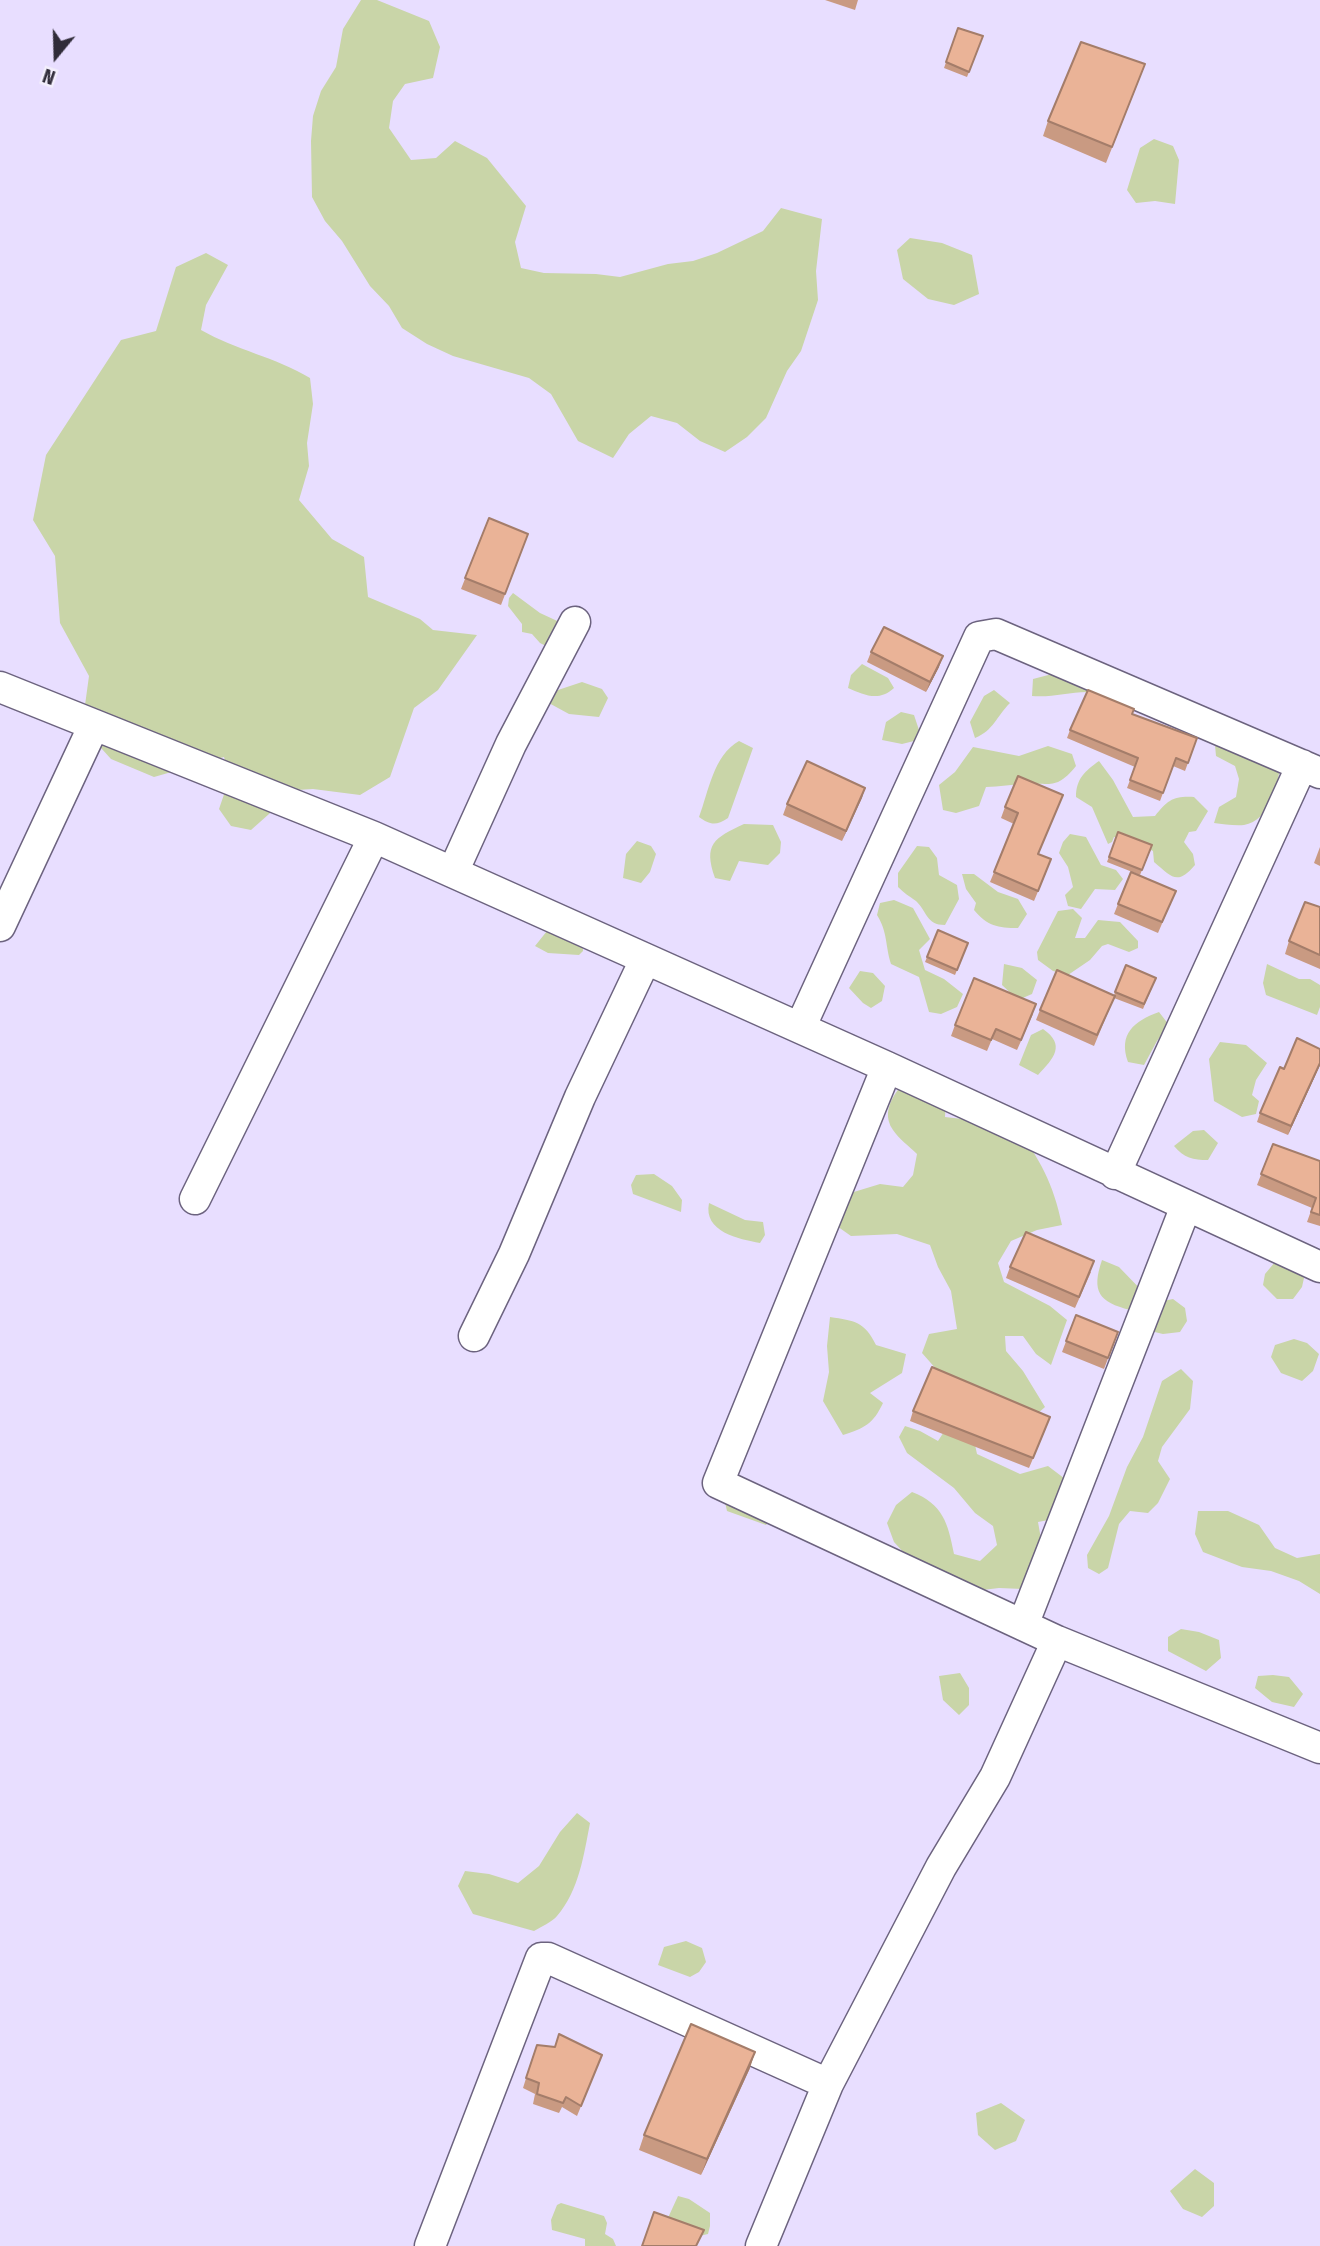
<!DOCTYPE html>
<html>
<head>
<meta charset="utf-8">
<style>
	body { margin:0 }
	#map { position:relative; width:1320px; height:2246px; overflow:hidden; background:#e8deff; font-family:"Fira Sans Condensed",sans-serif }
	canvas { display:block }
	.north { position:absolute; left:21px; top:21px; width:70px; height:70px; -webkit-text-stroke:5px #f3effc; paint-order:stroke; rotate:199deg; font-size:19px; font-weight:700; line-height:28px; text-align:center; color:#302c39 }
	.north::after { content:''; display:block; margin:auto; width:24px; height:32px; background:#302c39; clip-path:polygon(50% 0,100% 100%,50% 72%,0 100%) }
</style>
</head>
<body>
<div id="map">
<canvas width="1320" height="2246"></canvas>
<div class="north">N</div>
</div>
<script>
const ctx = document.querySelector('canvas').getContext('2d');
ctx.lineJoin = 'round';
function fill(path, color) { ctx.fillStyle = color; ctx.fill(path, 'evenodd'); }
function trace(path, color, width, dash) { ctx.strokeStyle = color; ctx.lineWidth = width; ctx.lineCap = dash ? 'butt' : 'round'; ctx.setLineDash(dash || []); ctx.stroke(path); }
const green = new Path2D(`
	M361,0H377L429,21L440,47L433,78L405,84L393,101L389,128L411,160L436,158L455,141L487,158L526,206L515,242L521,268L544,273L596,274L620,277L668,264L693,261L717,253L763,231L781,208L822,219L816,271L818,300L801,351L787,371L766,418L747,437L725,452L700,441L677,423L651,416L629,434L613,458L578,441L551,394L529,378L453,356L427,344L402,328L389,306L370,286L342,241L325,221L312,197L311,141L313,116L321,91L336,67L343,29Z
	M1154,139L1173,146L1179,160L1175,204L1155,201L1136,203L1127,190L1140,148Z
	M910,238L942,243L972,255L979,294L954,305L928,299L903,279L897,250Z
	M206,253L228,265L206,305L201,330C236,350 275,357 310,378L313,404L307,443L309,466L299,500L332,539L364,557L368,597L420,619L433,630L477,635L438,690L414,708L390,777L360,795L313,789L296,790L251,830L231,826L219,809L230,777L224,757L154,777L111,759L82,727L89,676L60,623L55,556L33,520L46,455L121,340L156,331L176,267Z
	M513,593L540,613L566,625L552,649L540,643L532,634L522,632V624L508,606L509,598Z
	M862,664L888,678L894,688C879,702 864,695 848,688L851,675Z
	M1056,673L1089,680L1091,692C1071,691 1052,698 1032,696L1033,679Z
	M582,682L602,689L608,698L599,717L569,714L547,702L558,690Z
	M994,690L1010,703C996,717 994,730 975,738L970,722L984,696Z
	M901,712L914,715L919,730L914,741L902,744L882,740L886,722Z
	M1214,734L1280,765C1278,787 1270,820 1244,825C1235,826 1223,824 1214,823L1219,807L1236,797L1239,779L1235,766L1216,756Z
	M739,741L753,748L728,818C716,826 710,825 699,817C709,791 713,756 739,741Z
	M1048,746L1072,754L1076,766C1057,789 1053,783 1026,784C1013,784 999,787 986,787L979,806L956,813L943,810L939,785L955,772L973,747L1019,756Z
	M1099,761L1113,780L1133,817L1155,816C1168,800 1173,796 1194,797L1208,811L1196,831L1189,832L1184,842L1193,854L1195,865C1177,886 1172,877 1154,862L1153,851L1131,840L1114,837L1112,842L1108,844L1092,807L1076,797C1076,779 1085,771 1099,761Z
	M744,824L773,825L781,842L780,853L768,865L739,861L730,881L715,878C703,844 714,838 744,824Z
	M1070,834L1086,837L1101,865L1116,870L1123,879L1115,890L1095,889L1081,909L1068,906L1065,895L1073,887L1068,867L1059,853L1063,842Z
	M637,841L651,846L656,854L650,872L641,883L623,878L626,854Z
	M917,846L929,847L937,858L939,875L957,885L959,899L945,925C926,925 927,911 916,901C909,896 904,893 898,887V873Z
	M962,874H974L998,892L1018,899L1027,914L1018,928C998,928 987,926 974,910L976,903L966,889Z
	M894,900L913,908L930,939L919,950L925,970L944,979L963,994L957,1007L941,1014L929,1012L919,977L891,964C885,945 888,933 877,915L880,903Z
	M1073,909L1082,918L1075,938H1085L1098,920L1120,922L1138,941V948L1129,952L1108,944L1102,946L1090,960L1068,975L1053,971L1038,960L1037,952L1058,911Z
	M547,931L569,933L582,939L583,951L579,955L548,953L535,946Z
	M1004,964L1022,968L1037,980L1032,994L1018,1000L1002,985Z
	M1267,964L1299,979H1310L1320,985V1007L1317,1015L1266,995L1263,983Z
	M860,971L873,973L885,986L882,1001L871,1008L863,1003L849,988Z
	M1159,1012L1169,1025L1157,1041L1144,1065L1128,1062C1118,1034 1134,1021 1159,1012Z
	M1043,1029C1066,1045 1054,1058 1038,1075L1019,1065L1031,1035Z
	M1220,1042L1246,1045L1267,1063L1256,1080L1252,1095L1259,1101L1256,1114L1242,1117L1214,1101L1209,1059Z
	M918,1068L935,1072L946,1099L945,1117L1015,1125C1040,1160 1053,1182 1062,1225L1037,1230L1011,1241L998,1263L1004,1282L1050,1306L1067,1320L1051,1365L1036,1354L1023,1336H1005L1006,1351L1023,1371L1045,1407L1036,1415L937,1370L922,1353L929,1334L957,1329L951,1291L938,1267L930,1245L897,1234L851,1236L834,1224L844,1195L880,1184L903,1187L913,1175L917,1154C909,1146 899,1139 893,1130C877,1107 903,1083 918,1068Z
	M1204,1130L1218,1143L1208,1160C1193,1160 1184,1158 1174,1146L1193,1131Z
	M654,1174L672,1186L682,1200L681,1212L633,1194L631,1185L636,1175Z
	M709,1203L745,1220L763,1222L765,1235L760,1243C739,1239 703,1232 709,1203Z
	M1102,1260L1119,1267L1147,1296L1158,1302L1173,1299L1185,1308L1187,1321L1180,1332L1163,1334L1142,1329L1130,1310C1099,1302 1091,1292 1102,1260Z
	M1275,1262L1291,1263L1304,1278L1302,1287L1293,1299H1277L1263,1285L1265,1274Z
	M830,1317C855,1321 864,1321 876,1345L906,1354L902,1373L870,1393L883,1403C873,1424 865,1428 843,1435L823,1401L829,1372L827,1346Z
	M1294,1339L1307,1343L1319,1354L1313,1371L1302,1381L1281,1373L1271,1357L1275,1345Z
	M1181,1369L1193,1381L1190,1409L1162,1447L1158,1461L1170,1479L1158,1503L1148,1513L1130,1511L1119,1524L1108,1568L1099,1574L1088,1568L1087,1555L1109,1516L1127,1467L1143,1437L1162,1381Z
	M905,1426L920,1431L938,1441L947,1427L974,1440L977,1454L1020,1474L1048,1466L1081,1491L1059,1518L1038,1522L1041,1539L1023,1589L999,1588L974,1591L918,1568L894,1542L887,1523L896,1505L912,1492C943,1504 948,1523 954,1554L980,1561L997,1545L993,1526L975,1513L954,1488L907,1453L899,1437Z
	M724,1498L775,1514L766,1525L727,1511Z
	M1198,1511H1228L1259,1525L1275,1548L1297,1558L1320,1554V1594L1299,1581L1271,1571L1242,1567L1203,1552L1195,1534Z
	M1181,1629L1199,1632L1219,1640L1221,1658L1206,1671L1168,1651V1637Z
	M960,1673L969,1688V1705L959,1715L943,1700L939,1676Z
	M1273,1675L1289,1677L1303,1694L1294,1707L1272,1702L1255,1688L1258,1676Z
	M577,1813L590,1823C584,1854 579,1891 557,1916C552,1922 541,1927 534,1931L473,1914L458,1886L465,1871L489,1874L518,1883L539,1866L560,1832Z
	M686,1941L702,1948L706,1962L699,1972L690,1977L658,1965L664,1947Z
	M1001,2103L1025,2120L1016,2141L995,2150L978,2135L976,2113Z
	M1195,2169L1214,2183V2206L1202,2217L1183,2209L1170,2191Z
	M678,2196L689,2199L710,2213V2226L708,2234L699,2236L667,2220Z
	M561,2203L604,2216L607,2223L605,2234L613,2239L616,2246H585V2239L552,2230L551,2220L557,2205Z`);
const minor = new Path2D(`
	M0,687L374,837L887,1067L1320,1267
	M453,872L511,744L575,622
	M0,926L94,725
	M800,1028L979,637L996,634L1320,773
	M887,1067L718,1483L1057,1641L1320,1748
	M1115,1174L1302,765
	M195,1199L374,837
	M474,1336L514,1254L580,1097L645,960
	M1023,1625L1186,1206
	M430,2246L541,1958H548L828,2084
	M761,2246L828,2084L941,1867L995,1777L1057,1641`);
const wall = new Path2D(`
	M825,0H858L855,10Z
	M958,28L983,36L967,77L944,68Z
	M1139,80L1106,163L1043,136L1048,121Z
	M489,518L528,534L501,605L461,589Z
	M871,652L939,667L926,692L867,662Z
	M1132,714L1197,738L1185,771L1173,766L1160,801L1127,788L1135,767L1067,738L1070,730Z
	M865,788L842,841L783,815L787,804Z
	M1063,795L1038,854L1047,870L1034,901L990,882L1014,824L1001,818L1005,807Z
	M1118,832L1152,845L1140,875L1107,862Z
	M1320,847V866L1314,863Z
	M1176,891L1158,933L1114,914L1118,904Z
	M1320,907V969L1285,954L1289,941Z
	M938,930L968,943L955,975L925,962Z
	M1126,965L1156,978L1143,1009L1114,998L1094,1046L1036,1020L1040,1010L1114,995Z
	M1033,1014L1017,1050L992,1039L987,1051L951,1036L955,1025Z
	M1320,1049V1065L1288,1135L1257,1122L1260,1113L1284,1069Z
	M1273,1144L1320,1161V1226L1307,1222L1312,1208L1257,1185Z
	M1010,1267L1091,1272L1075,1308L1006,1278Z
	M1076,1315L1118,1332L1104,1369L1062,1352Z
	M913,1411L1046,1428L1029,1468L910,1421Z
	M602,2055L577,2116L562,2107L559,2113L533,2104L535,2094L523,2088L533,2056Z
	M750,2068L701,2175L639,2150L644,2135Z`);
const shadedWall = new Path2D(`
	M943,656L939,667L926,692L930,682Z
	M865,788L862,798L842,841L846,831Z
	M1320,1063V1065L1288,1135L1291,1126Z
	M755,2052L750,2068L701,2175L707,2159Z`);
const building = new Path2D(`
	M958,28L983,36L969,72L946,62Z
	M1081,42L1145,64L1112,147L1048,121Z
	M489,518L528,534L505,594L465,578Z
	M884,627L943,656L930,682L871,652Z
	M1088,690L1134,709L1132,714L1197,738L1188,763L1176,758L1163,793L1130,780L1138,758L1070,730Z
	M807,761L865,788L846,831L787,804Z
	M1018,776L1063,795L1038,854L1051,859L1038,891L994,872L1018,813L1005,807Z
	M1118,832L1152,845L1142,870L1109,857Z
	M1131,872L1176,891L1162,922L1118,904Z
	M1305,902L1320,907V955L1289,941Z
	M938,930L968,943L957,970L927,957Z
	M1126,965L1156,978L1144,1004L1115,992Z
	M1057,970L1115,996L1097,1035L1040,1010Z
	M974,978L1036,1004L1021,1040L996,1029L991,1040L955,1025Z
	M1297,1038L1320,1049V1063L1291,1126L1260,1113L1280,1067L1284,1069Z
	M1273,1144L1320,1161V1215L1311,1212L1316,1198L1261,1174Z
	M1026,1232L1094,1261L1079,1297L1010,1267Z
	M1076,1315L1118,1332L1108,1358L1066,1341Z
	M932,1367L1050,1417L1033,1458L913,1411Z
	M691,2024L755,2052L707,2159L644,2135Z
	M559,2034L602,2055L581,2106L566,2097L563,2103L537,2094L539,2083L526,2078L537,2045L555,2047Z
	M654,2212L704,2230L696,2246H642Z`);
fill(green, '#c9d5a8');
trace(minor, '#6c637f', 33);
trace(minor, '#fff', 30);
fill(wall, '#c99a82');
fill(shadedWall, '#a47d6a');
fill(building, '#eab397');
trace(building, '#a47d6a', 2);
</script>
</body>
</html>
